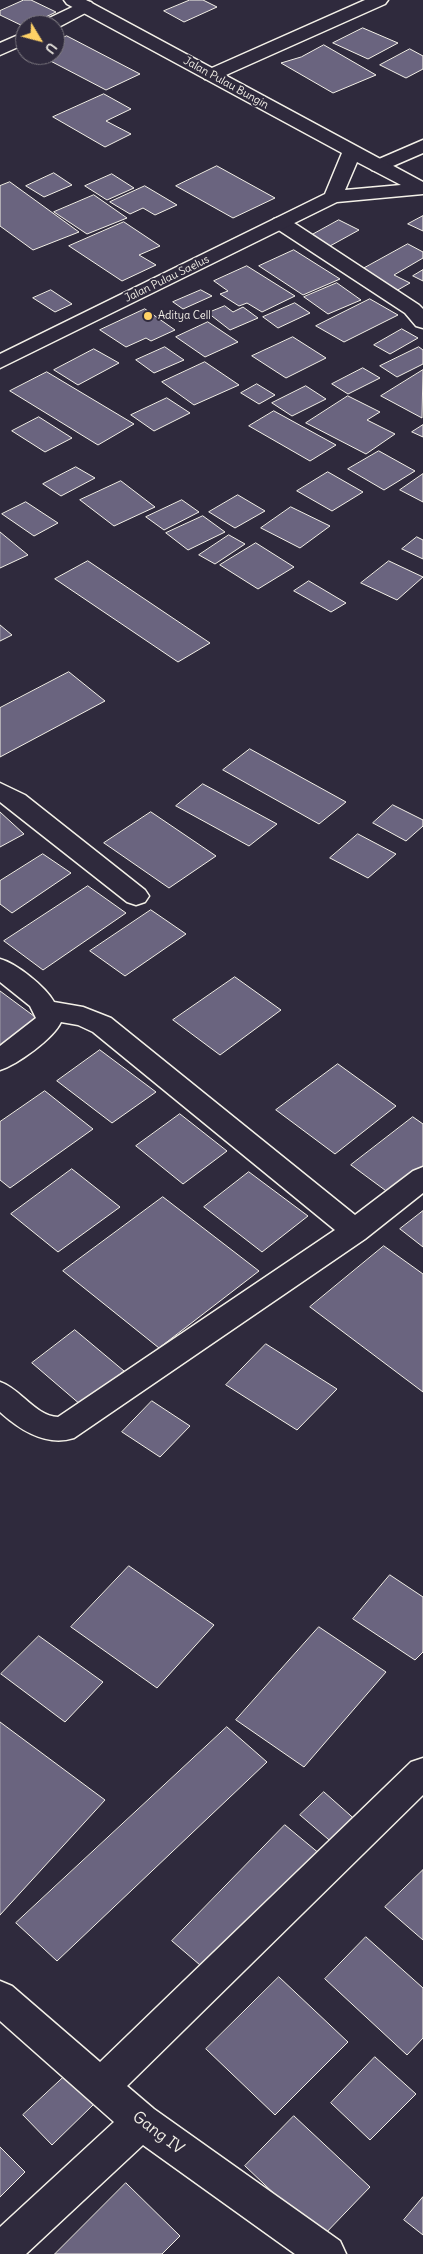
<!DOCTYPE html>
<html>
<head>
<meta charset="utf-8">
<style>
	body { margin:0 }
	#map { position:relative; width:423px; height:2254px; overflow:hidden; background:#2f2a3d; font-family:Delius,sans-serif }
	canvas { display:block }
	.north { position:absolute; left:15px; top:15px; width:50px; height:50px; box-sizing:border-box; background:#2f2a3d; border:1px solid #7e7a81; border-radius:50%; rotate:127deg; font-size:14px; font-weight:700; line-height:20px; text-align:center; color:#f4f1e8 }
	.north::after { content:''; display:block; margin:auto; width:18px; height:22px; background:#ffd166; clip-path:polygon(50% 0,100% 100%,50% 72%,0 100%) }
</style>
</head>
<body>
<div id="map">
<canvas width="423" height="2254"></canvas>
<div class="north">U</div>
</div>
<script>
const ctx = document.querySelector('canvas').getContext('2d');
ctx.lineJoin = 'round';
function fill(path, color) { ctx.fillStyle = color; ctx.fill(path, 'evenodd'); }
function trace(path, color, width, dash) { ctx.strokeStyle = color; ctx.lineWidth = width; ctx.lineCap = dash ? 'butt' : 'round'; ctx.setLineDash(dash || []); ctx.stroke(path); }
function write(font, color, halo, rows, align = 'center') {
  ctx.font = font + ' Delius,sans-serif'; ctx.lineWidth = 4; ctx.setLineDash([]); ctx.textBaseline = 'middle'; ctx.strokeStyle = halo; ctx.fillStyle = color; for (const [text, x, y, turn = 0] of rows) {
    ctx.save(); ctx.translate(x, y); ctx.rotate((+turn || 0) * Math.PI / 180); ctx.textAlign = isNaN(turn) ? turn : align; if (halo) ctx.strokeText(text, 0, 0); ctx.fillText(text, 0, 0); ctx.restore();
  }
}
const building = new Path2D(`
	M24,0H31L56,12L25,27L0,15V11Z
	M190,0H203L217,7L184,22L164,11Z
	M363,28L398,43L368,59L333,43Z
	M67,36L140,74L106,90L39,55H55V41Z
	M324,45L376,75L333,93L281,63L301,57Z
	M410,49L423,56V69L406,78L380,65Z
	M104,94L131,109L106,121L131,134L105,147L53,117Z
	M217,166L275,198L233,218L176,186Z
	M54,173L72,185L44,197L26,186Z
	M112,174L134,188L107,200L85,186Z
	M10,182L79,232L33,250L0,226V186Z
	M145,186L177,205L155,215L143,208L130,214L110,202Z
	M94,195L127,218L87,234L54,212Z
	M423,216V231L408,224Z
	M339,220L359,230L330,246L310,236Z
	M124,222L160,246L139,255L156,265L122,281L69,246Z
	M408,244L423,252V258L394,275L410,283L396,291L359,271Z
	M294,250L340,279L303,295L259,266Z
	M247,266L295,296L262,312L247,303L239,306L220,294L228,291L214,281Z
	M423,270V281L413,276Z
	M337,283L361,300L328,314L304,297Z
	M51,290L72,304L55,312L33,298Z
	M201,290L212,296L183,309L173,302Z
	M370,299L398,315L344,342L316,326Z
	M295,303L310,313L278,328L263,317Z
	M225,306L233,312L243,307L258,318L230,330L208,313Z
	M145,309L175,330L151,341L146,338L126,347L100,330Z
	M208,322L238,342L205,357L176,337Z
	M402,329L418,338L390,354L374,345Z
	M293,337L326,358L286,378L252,356Z
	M165,347L184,360L154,373L136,360Z
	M419,347L423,350V364L397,377L380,366Z
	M94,349L119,363L78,385L54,370Z
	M205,362L239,385L194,405L162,382Z
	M363,368L380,378L348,394L332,384Z
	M423,370L422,418L381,396Z
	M47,372L134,424L98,445L10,391Z
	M257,384L275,395L259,404L241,393Z
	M306,386L326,399L292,416L272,403Z
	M348,396L380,412L367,420L395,434L366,454L306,423Z
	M167,398L190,413L154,431L131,415Z
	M274,411L336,445L310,461L249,426Z
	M39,417L72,438L45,452L12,431Z
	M423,425V437L412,432Z
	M379,451L415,471L384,490L348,469Z
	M76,467L95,478L61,496L43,484Z
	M328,472L363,492L332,511L297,491Z
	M423,474V502L400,490Z
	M121,481L155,507L114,526L80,500Z
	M238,495L265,511L235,528L209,512Z
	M182,500L199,512L164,530L146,517Z
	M26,502L58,523L34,536L2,514Z
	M291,507L330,526L300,548L261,528Z
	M203,516L225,532L188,550L166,533Z
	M0,532L28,555L0,568Z
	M229,535L245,544L215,564L199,555Z
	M417,537L423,540V559L402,549Z
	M256,543L294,567L258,589L220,565Z
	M88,561L210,643L178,662L55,579Z
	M389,561L423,577L397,600L361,583Z
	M309,581L346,603L331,612L294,591Z
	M0,625L12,635L0,641Z
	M69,672L105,701L0,757V708Z
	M250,749L346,802L319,824L223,770Z
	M203,784L277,824L249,846L176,806Z
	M393,805L423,820V826L406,841L373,823Z
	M0,812L24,834L0,847Z
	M151,812L216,856L169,888L104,843Z
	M358,834L396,854L368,878L330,858Z
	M43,854L71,873L12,913L0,904V881Z
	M88,886L126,913L43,970L4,941Z
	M151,910L186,934L125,976L90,951Z
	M235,977L281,1010L220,1055L173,1020Z
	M0,991L42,1022L0,1051Z
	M100,1050L156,1092L112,1123L57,1081Z
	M338,1064L396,1106L335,1154L276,1110Z
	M45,1091L93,1129L10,1188L0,1180V1122Z
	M180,1114L227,1151L183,1184L136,1146Z
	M413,1117L423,1124V1172L393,1196L351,1165Z
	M72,1169L120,1207L58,1252L11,1214Z
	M249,1172L308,1216L262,1252L204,1207Z
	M163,1197L259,1271L159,1348L63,1271Z
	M423,1211V1247L400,1229Z
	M384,1246L423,1274V1392L310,1307Z
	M75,1330L124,1371L81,1405L32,1363Z
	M266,1344L337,1389L297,1430L226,1385Z
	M152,1401L190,1426L160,1457L122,1432Z
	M129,1566L214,1625L157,1688L71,1627Z
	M390,1575L423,1597V1652L415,1660L353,1619Z
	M319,1627L386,1672L304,1767L236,1720Z
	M39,1636L103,1682L65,1722L1,1674Z
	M0,1722L105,1800L0,1915Z
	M227,1727L267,1762L57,1961L16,1923Z
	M324,1792L359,1823L335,1845L300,1815Z
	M285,1825L320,1854L207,1971L172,1941Z
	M423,1870V1940L385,1907Z
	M366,1937L423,1988V2038L407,2055L325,1979Z
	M279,1977L348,2042L275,2115L206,2049Z
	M375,2057L416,2094L370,2140L331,2103Z
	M65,2076L94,2104L52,2145L23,2115Z
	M294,2116L370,2187L321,2238L245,2166Z
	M0,2147L25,2172L0,2197Z
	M126,2183L180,2236L162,2254H55Z
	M423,2197V2235L404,2220Z`);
const minor = new Path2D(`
	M365,0H388L385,4L217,79H205L202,75L205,71Z
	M85,1L91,2L94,6L91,10L55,29V25H40L43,21Z
	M25,32V44L0,55V43Z
	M423,140V153L379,172L372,170L370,166L372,162Z
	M281,217L288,219L419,305L423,309V328L416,326L405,313L274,227L271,223L274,219Z
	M0,783L25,795L145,890L149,896L145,902L136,905L127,902L0,802Z
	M0,959C16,963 46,987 54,1002L83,1007L111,1018L355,1215L413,1171L423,1167V1193L365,1239L74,1438C46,1447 20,1430 0,1412V1382C21,1389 35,1416 58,1417L335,1230L93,1032L78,1025L61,1022C54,1038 17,1065 0,1070V1046L36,1018L30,1006L0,982Z
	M423,1758V1795L127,2086L154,2109L340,2241L346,2254H295L143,2145L26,2254H0V2227L114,2122L0,2021V1981L12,1986L100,2062L411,1762Z`);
const tertiary = new Path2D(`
	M64,0H86L423,182V194L337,202L0,368V354L325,194L342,153L67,4ZM357,162L401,185L345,190Z`);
const markers = [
	[148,316,5,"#ffd166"]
];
const farStreetnames = [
	["Jalan Pulau Bungin",226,83,29],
	["Jalan Pulau Saelus",167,279,-26]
];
const farPoinames = [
	["Aditya Cell",158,316]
];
const nearStreetnames = [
	["Gang IV",158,2133,37]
];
fill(building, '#6a647f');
trace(building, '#f4f1e8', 1);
trace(minor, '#f4f1e8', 3);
trace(tertiary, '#f4f1e8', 3);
fill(minor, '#2f2a3d');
fill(tertiary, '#2f2a3d');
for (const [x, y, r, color] of markers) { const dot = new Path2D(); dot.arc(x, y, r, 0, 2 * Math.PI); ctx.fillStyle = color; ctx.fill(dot); trace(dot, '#2f2a3d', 2); }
write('11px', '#f4f1e8', '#2f2a3d', farStreetnames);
write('11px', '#f4f1e8', '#2f2a3d', farPoinames, 'left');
write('16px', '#f4f1e8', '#2f2a3d', nearStreetnames);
</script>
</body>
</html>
